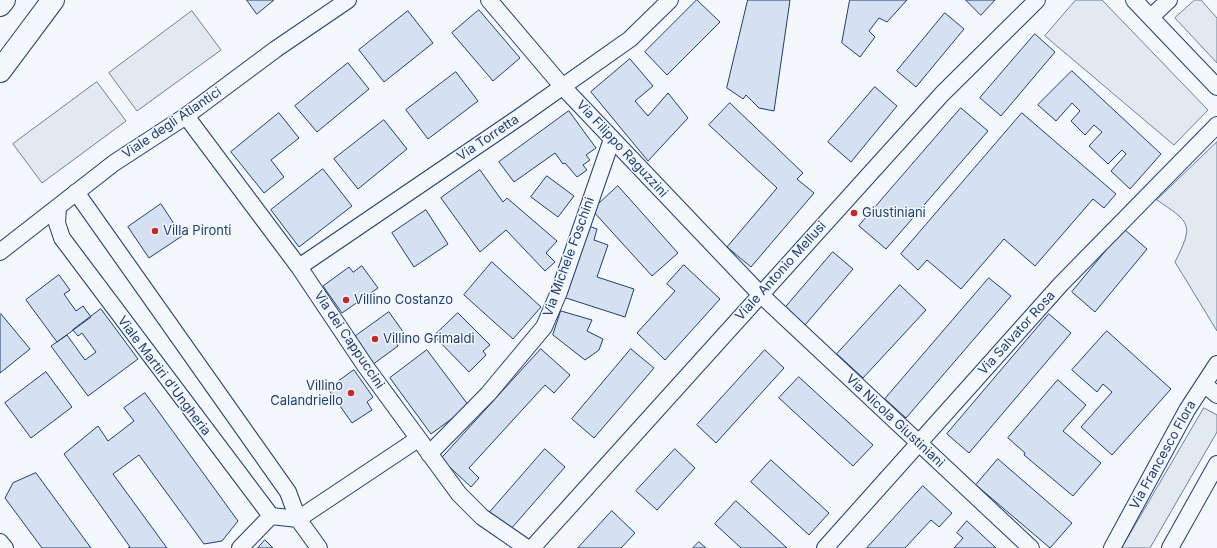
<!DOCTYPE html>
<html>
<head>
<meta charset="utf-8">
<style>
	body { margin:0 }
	canvas { display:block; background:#f4f7fb }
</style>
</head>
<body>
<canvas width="1217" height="548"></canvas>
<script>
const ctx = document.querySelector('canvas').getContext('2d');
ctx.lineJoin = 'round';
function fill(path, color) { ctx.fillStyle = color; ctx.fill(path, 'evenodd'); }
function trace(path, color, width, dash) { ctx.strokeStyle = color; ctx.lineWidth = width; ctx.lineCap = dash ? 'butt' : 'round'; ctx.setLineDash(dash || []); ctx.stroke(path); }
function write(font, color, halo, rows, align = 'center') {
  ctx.font = font + ' Inter,sans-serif'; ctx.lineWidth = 3; ctx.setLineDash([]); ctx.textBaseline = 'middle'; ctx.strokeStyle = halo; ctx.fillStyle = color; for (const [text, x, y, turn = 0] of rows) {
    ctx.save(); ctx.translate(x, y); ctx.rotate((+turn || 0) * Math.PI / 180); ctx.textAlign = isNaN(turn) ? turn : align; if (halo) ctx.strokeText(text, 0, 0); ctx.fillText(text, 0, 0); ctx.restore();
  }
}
const green = new Path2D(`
	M1076,0H1102L1208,110L1174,145L1045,36Z
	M1195,0H1201L1217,18V63L1175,18Z
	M192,11L221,50L137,111L109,73Z
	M97,82L126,121L42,183L13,144Z
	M1217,142V331L1175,262C1194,224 1191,223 1157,200Z
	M1204,408L1217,415V432L1150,548H1122Z`);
const building = new Path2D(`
	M247,0H274L257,14Z
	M697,0L720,22L667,75L645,52Z
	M748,0H790L774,111L759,108L746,95L743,99L727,88Z
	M850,0H907L887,22L879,18L869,31L875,37L860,57L842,43Z
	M966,0H995L981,15Z
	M479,10L520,58L493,81L452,33Z
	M408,11L433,43L384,82L359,50Z
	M945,13L964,29L916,87L897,71Z
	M1035,34L1055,52L1001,116L980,98Z
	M630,59L653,86L635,101L648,116L668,93L688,118L648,161L591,92Z
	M348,63L369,89L317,132L295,106Z
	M1072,71L1161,154L1130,189L1111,171L1126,154L1122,150L1108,164L1089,146L1102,132L1094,125L1085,135L1071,121L1080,111L1072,103L1056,121L1038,105Z
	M456,72L478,101L428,139L406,110Z
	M875,87L897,106L851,162L828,142Z
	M730,103L803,173L797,179L814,193L751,267L727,247L777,188L709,125Z
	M961,108L988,131L886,249L859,226Z
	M569,111L596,148L586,155L590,160L583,165L587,170L577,177L565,163L563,164L555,153L514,182L499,162Z
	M279,113L299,138L271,160L284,177L264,193L231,152Z
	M1022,113L1116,194L1104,208L1093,199L1035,266L1004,239L961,289L927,260L918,270L901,254Z
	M384,120L407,149L358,189L334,159Z
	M323,169L352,206L299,247L271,210Z
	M480,170L503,202L507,198L557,241L546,253L555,262L545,271L506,230L480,252L441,198Z
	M547,176L574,196L558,217L531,197Z
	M618,186L678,253L652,276L592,210Z
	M161,204L182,236L149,258L128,227Z
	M426,210L448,244L414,267L392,233Z
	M586,225L597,229L594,240L608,245L597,277L634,289L625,317L563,297Z
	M1124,229L1147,249L1095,312L1072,292Z
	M833,252L853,269L805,325L785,308Z
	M492,262L541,307L513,339L464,295Z
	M684,265L720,299L665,360L637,333L675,291L667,284Z
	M362,266L378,288L342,313L323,286L349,267L353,272Z
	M59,275L70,290L64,294L76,311L83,306L91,317L57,342L26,300Z
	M989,278L1011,296L906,418L885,399Z
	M900,285L926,310L863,378L837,354Z
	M101,309L138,359L88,396L51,346L67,335L85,360L96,352L82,333L78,336L73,330Z
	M561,311L592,320L587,331L603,339L599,350L585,360L553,335Z
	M389,312L404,333L394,340L398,346L372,365L353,338Z
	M458,313L490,345L483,351L486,355L469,372L434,336Z
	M1,314L30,349L0,373V315Z
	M1049,314L1071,333L969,453L947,434Z
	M1107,331L1171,389L1112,455L1081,427L1112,392L1103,384L1097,392L1072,370Z
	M541,349L570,375L554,393L545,385L469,468L479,478L471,487L441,459Z
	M631,349L654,368L594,438L572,419Z
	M427,350L469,406L431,434L390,378Z
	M765,350L784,368L716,443L697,425Z
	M354,370L373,397L367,402L372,410L352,423L328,389Z
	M46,372L72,407L31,438L5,403Z
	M799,377L873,445L853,466L779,398Z
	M1058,380L1086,405L1063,431L1101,463L1073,496L1024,455L1025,453L1008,438Z
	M145,393L238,521L222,541L204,544L139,455L113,474L167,548H128L130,547L64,454L98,426L108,441L134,421L124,408Z
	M545,449L565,467L510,530L490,512Z
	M675,449L695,468L657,510L636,491Z
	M998,459L1072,523L1050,548L976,485Z
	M771,460L829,513L809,535L751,482Z
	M36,473L91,548H42L5,498L13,483Z
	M923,486L952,513L939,527L931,520L905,548H867Z
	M736,501L787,548H741L715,524Z
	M612,511L635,533L621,548H578Z
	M967,521L996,548H954L963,538L957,533Z
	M265,540L273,548H258Z
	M699,542L706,548H693Z`);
const street = new Path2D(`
	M489,0L562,86L760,294L1031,548
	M1134,0L1217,87
	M1151,17L1169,0
	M186,116L299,267L366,367L459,494L482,517L527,548
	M76,192L288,492L298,519L319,548
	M58,207L57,223L62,238L271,516L298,519L418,439
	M0,252L114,163L186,116L276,49L348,0
	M299,267L521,116L630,39L670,0
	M1204,384L1217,395
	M429,454L488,394L544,327L559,292L612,139
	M0,542L5,548
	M240,548L271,516
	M532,548L942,94L1037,0
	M825,548L1061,284L1217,125
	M1112,548L1187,410L1217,364
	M1170,548L1217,464`);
const secondary = new Path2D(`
	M0,5L4,0
	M0,71L53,0`);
const markers = [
	[854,213,4,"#c62828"],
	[155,231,4,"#c62828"],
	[346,300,4,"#c62828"],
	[375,339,4,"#c62828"],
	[351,393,4,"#c62828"]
];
const streetNames = [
	["Viale degli Atlantici",172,123,-34],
	["Via Torretta",488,138,-34],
	["Via Filippo Raguzzini",622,149,47],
	["Via Michele Foschini",569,257,-70],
	["Viale Antonio Mellusi",781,271,-48],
	["Via Salvator Rosa",1017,333,-48],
	["Via dei Cappuccini",349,340,56],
	["Viale Martiri d'Ungheria",164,376,53],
	["Via Nicola Giustiniani",895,421,43],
	["Via Francesco Flora",1163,455,-61]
];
const poiNames = [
	["Giustiniani",862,213],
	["Villa Pironti",163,231],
	["Villino Costanzo",354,300],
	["Villino Grimaldi",383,339],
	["Villino",343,386,"right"],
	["Calandriello",343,401,"right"]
];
fill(green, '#e3e9f0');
trace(green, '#687fa3', 1);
fill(building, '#d5e0f0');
trace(building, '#1d3f73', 1);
trace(street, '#1d3f73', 18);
trace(secondary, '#1d3f73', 24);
trace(street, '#f4f7fb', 16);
trace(secondary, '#f4f7fb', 22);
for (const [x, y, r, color] of markers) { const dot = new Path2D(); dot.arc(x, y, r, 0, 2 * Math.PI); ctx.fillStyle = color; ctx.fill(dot); trace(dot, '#f4f7fb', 1.5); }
write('13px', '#1d3f73', '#f4f7fb', streetNames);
write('13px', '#1d3f73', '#f4f7fb', poiNames, 'left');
</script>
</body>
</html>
